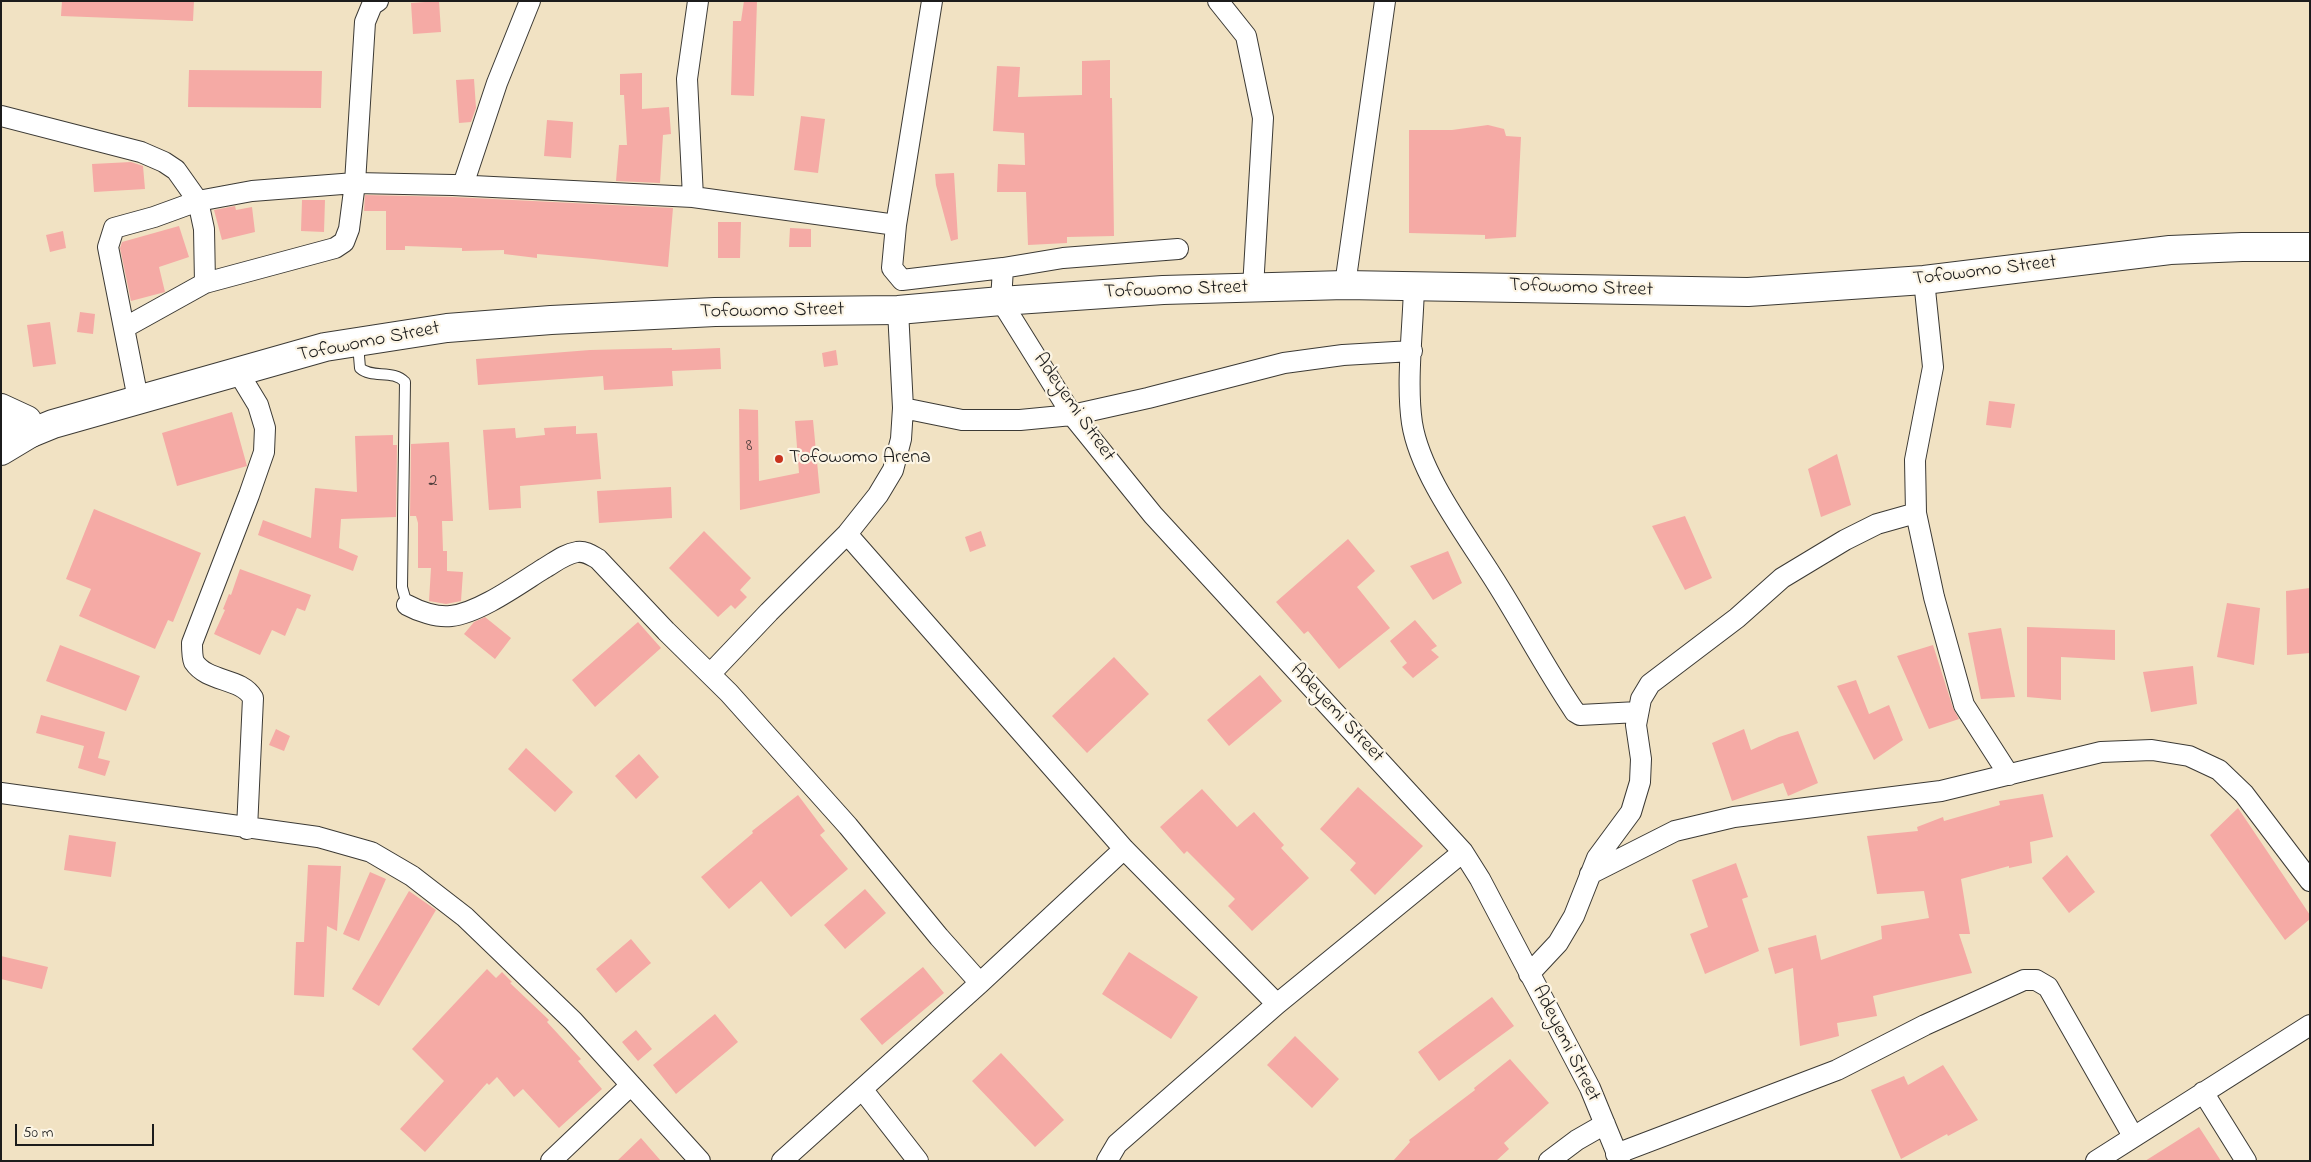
<!DOCTYPE html>
<html>
<head>
<meta charset="utf-8">
<style>
	body { margin:0 }
	#map { position:relative; width:2311px; height:1162px; overflow:hidden; background:#f1e2c3; font-family:"Indie Flower",sans-serif }
	canvas { display:block }
	.frame { position:absolute; inset:0; border:2px solid #1c1c1c; pointer-events:none }
	.scale { position:absolute; left:15px; top:1124px; width:139px; height:22px; box-sizing:border-box; border:2px solid #1c1c1c; border-top:0; padding-left:6px; font-size:15px; line-height:18px; white-space:nowrap; color:#1c1c1c; -webkit-text-stroke:4px #fcf5e5; paint-order:stroke }
</style>
</head>
<body>
<div id="map">
<canvas width="2311" height="1162"></canvas>
<div class="frame"></div>
<div class="scale">50 m</div>
</div>
<script>
const ctx = document.querySelector('canvas').getContext('2d');
ctx.lineJoin = 'round';
function fill(path, color) { ctx.fillStyle = color; ctx.fill(path, 'evenodd'); }
function trace(path, color, width, dash) { ctx.strokeStyle = color; ctx.lineWidth = width; ctx.lineCap = dash ? 'butt' : 'round'; ctx.setLineDash(dash || []); ctx.stroke(path); }
function write(font, color, halo, rows, align = 'center') {
  ctx.font = font + ' "Indie Flower",sans-serif'; ctx.lineWidth = 4.5; ctx.setLineDash([]); ctx.textBaseline = 'middle'; ctx.strokeStyle = halo; ctx.fillStyle = color; for (const [text, x, y, turn = 0] of rows) {
    ctx.save(); ctx.translate(x, y); ctx.rotate((+turn || 0) * Math.PI / 180); ctx.textAlign = isNaN(turn) ? turn : align; if (halo) ctx.strokeText(text, 0, 0); ctx.fillText(text, 0, 0); ctx.restore();
  }
}
const building = new Path2D(`
	M62,1H194L193,21L61,16Z
	M439,1L441,32L413,34L411,3Z
	M744,1H757L754,96L731,95L733,21H741Z
	M1110,60V98H1112L1114,236L1067,237V243L1028,245L1026,192H997L998,164L1025,165L1024,133L993,131L997,66L1020,67L1018,97L1082,95V61Z
	M189,70L322,71L321,108L188,107Z
	M642,73V109L669,107L671,134L663,135L660,183L616,181L619,145H627L624,95H620V74Z
	M474,79L476,108L471,122L459,123L456,80Z
	M801,116L825,119L818,173L794,170Z
	M547,120L573,122L571,158L544,156Z
	M1488,125L1504,129L1506,136L1521,137L1516,237L1485,239V235L1409,233V130H1452Z
	M131,162L143,166L145,189L94,192L92,164Z
	M954,173L958,239L951,241L936,185L935,174Z
	M365,195L453,197L673,208L668,267L594,259L537,254V258L504,254V250L462,251V248L405,246V250H386V211H364Z
	M302,200H325L324,232L301,231Z
	M235,206L236,210L252,207L255,232L222,240L214,210Z
	M718,222H741L740,258H718Z
	M179,226L189,257L159,267L165,292L131,301L120,248L122,242Z
	M790,228L811,229V247H789Z
	M63,231L66,248L50,252L46,235Z
	M80,312L95,314L93,334L77,332Z
	M50,322L56,364L33,367L27,325Z
	M672,348V350L720,348L721,369L672,371L673,386L604,390L603,376L478,385L476,359L590,350Z
	M836,350L838,365L824,367L822,353Z
	M1989,401L2015,404L2011,428L1986,425Z
	M739,409L758,410L759,481L799,473L795,421L813,420L820,493L740,510Z
	M232,412L247,466L177,486L162,433Z
	M576,426V434L597,433L601,479L520,486L521,508L489,510L483,430L515,428L516,438L545,435L544,428Z
	M393,435V445H397L396,517L341,519L339,548L358,556L353,571L258,535L263,520L311,538L315,488L357,492L355,436Z
	M449,442L453,521H442L443,551H447V571L463,572L461,601L446,604L429,601L431,568H418V523L416,516H410L411,444Z
	M1837,454L1851,505L1821,517L1808,469Z
	M671,487L672,518L599,523L597,491Z
	M94,509L201,553L173,622L168,620L155,649L79,616L91,589L66,579Z
	M1685,516L1712,578L1685,590L1652,526Z
	M704,531L751,578L740,590L747,597L735,609L731,605L718,617L669,568Z
	M981,531L986,546L970,552L965,537Z
	M1348,539L1375,571L1357,587L1390,628L1339,669L1308,631L1304,634L1276,602Z
	M1448,551L1462,583L1433,600L1410,566Z
	M240,569L311,595L305,611L297,608L285,636L272,630L260,655L214,634L225,610L223,609L229,594L231,595Z
	M2310,588V653L2287,655L2286,591Z
	M2227,603L2260,608L2254,665L2217,657Z
	M485,617L511,638L495,659L464,634L474,622Z
	M1415,620L1437,646L1431,650L1439,657L1413,678L1402,667L1407,663L1390,641Z
	M638,622L661,648L595,707L572,680Z
	M2027,627L2115,630V660L2061,657V700L2027,697Z
	M2001,628L2015,697L1981,699L1968,633Z
	M60,645L140,676L126,711L46,681Z
	M1933,645L1953,708L1959,719L1929,729L1897,656Z
	M1114,657L1149,694L1087,753L1052,716Z
	M2193,666L2197,704L2151,712L2143,672Z
	M1260,675L1282,701L1229,746L1207,720Z
	M1856,680L1869,714L1889,705L1903,740L1874,760L1837,686Z
	M41,715L105,732L98,758L110,761L105,776L78,768L84,746L36,733Z
	M276,729L290,736L284,751L269,745Z
	M1744,729L1751,750L1779,737L1798,731L1818,783L1788,796L1783,783L1732,801L1712,743Z
	M526,748L573,792L555,812L508,769Z
	M639,754L659,777L636,799L615,776Z
	M1358,787L1423,846L1375,895L1350,870L1356,863L1320,829Z
	M1202,789L1237,827L1254,812L1284,845L1281,848L1309,878L1252,931L1228,906L1235,899L1187,851L1184,854L1160,827Z
	M2043,794L2053,837L2030,842L2032,863L2009,868V866L1961,879L1970,934H1959L1972,973L1873,996L1877,1016L1837,1023L1839,1036L1800,1046L1793,968L1775,974L1768,948L1816,935L1821,960L1882,939L1881,926L1929,918L1924,891L1877,894L1867,836L1918,831L1917,827L1943,817L1944,821L2000,805L1999,801Z
	M798,795L825,831L820,835L848,869L791,917L761,881L729,909L701,877L753,833L752,831Z
	M2238,808L2310,915V919L2285,940L2210,835Z
	M69,835L116,842L111,877L64,870Z
	M2067,855L2095,892L2069,913L2042,878Z
	M1736,863L1748,897L1742,899L1759,951L1705,974L1690,934L1708,927L1692,880Z
	M308,865L341,866L337,931L327,926L324,997L294,995L296,942H304Z
	M370,872L386,879L359,941L343,934Z
	M865,889L886,913L845,949L824,925Z
	M409,891L436,910L379,1006L352,989Z
	M631,939L651,963L616,993L596,969Z
	M1129,952L1198,997L1171,1039L1102,994Z
	M1,956L48,967L42,989L1,979Z
	M923,967L944,993L882,1045L860,1019Z
	M487,969L496,978L502,972L512,982L510,983L549,1020L547,1022L581,1059L578,1061L602,1089L559,1128L523,1089L514,1097L497,1077L489,1085L487,1083L425,1152L400,1129L444,1081L412,1049Z
	M1492,997L1514,1026L1439,1081L1418,1052Z
	M715,1014L738,1042L676,1094L653,1065Z
	M636,1030L652,1049L638,1061L622,1042Z
	M1295,1036L1339,1079L1312,1108L1267,1065Z
	M1001,1053L1064,1120L1035,1147L972,1081Z
	M1510,1059L1549,1103L1504,1143L1509,1149L1496,1161H1393L1410,1142L1409,1140L1475,1090L1474,1088Z
	M1943,1065L1978,1120L1948,1136L1947,1134L1901,1159L1871,1090L1904,1076L1908,1085Z
	M2199,1127L2221,1161H2145Z
	M641,1138L661,1161H617Z`);
const lane = new Path2D(`
	M358,344L360,368C372,379 393,369 405,382L402,587L407,605`);
const street = new Path2D(`
	M932,1L896,225L892,268L902,280L1003,268L1063,258L1178,249
	M1218,1L1246,36L1263,118L1253,288
	M1,116L141,152L164,162L176,170L198,201L204,229L205,283
	M463,185L497,83L530,1
	M693,197L687,79L698,1
	M1003,268L1001,301L1072,415L1153,515L1463,852L1480,879L1590,1088L1620,1161
	M1924,280L1933,367L1915,460L1916,513L1934,597L1964,705L2009,775
	M1345,285L1385,1
	M1414,287C1413,328 1406,383 1412,423C1420,474 1465,533 1492,576C1521,621 1545,668 1575,712L1580,715L1638,712
	M124,328L205,283L335,248L344,242L349,229L355,183L365,22L372,5L378,1
	M238,372L258,405L265,428L264,452L249,495L192,643C192,648 192,657 194,662C208,683 241,677 253,698L247,829
	M138,399L108,247L114,228L154,217L198,201L252,191L355,183L453,185L693,197L896,225
	M903,408L962,420H1020L1072,415L1148,398L1284,363L1343,355L1412,351
	M847,534L1124,849L1277,1004
	M407,605C418,611 437,618 451,616C479,613 519,584 543,569C554,563 564,554 577,552C586,551 591,555 598,559L666,631L729,693L848,826L939,937L980,983
	M711,673L769,612L847,534L878,495L893,470L901,439L903,408L898,310
	M1,793L318,837L371,852L412,876L465,917L573,1021L700,1161
	M1590,874L1675,831L1734,817L1941,791L2101,752L2152,750L2189,756L2219,770L2244,794L2310,881
	M1529,974L1558,943L1574,916L1597,858L1631,812L1640,782L1641,759L1636,725L1641,699L1650,684L1737,618L1782,578L1845,540L1877,524L1916,513
	M862,1089L918,1161
	M2203,1092L2246,1161
	M1616,1154L1837,1070L1925,1025L2024,980H2036L2048,987L2133,1136
	M551,1161L631,1085
	M782,1161L980,983L1124,849
	M1107,1161L1117,1144L1277,1004L1463,852
	M1549,1161L1577,1140L1605,1124
	M2096,1161L2310,1025`);
const secondary = new Path2D(`
	M7,437L31,433L53,424L325,347L447,328L551,320L715,312L898,310L1001,301L1163,290L1345,285L1748,292L1924,280L2170,250L2242,247H2310`);
const primary = new Path2D(`
	M1,408L27,420
	M1,451L31,433`);
const markers = [
	[779,459,5,"#c8321e"]
];
const numberNames = [
	["8",749,447],
	["2",433,482]
];
const streetNames = [
	["Tofowomo Street",1985,272,-7],
	["Tofowomo Street",1581,289,2],
	["Tofowomo Street",1176,291,-2],
	["Tofowomo Street",772,312,-1],
	["Tofowomo Street",369,343,-11],
	["Adeyemi Street",1073,408,55],
	["Adeyemi Street",1336,714,47],
	["Adeyemi Street",1565,1044,63]
];
const poiNames = [
	["Tofowomo Arena",789,459]
];
fill(building, '#f5aaa5');
trace(lane, '#3c3a35', 12);
trace(street, '#3c3a35', 22);
trace(secondary, '#3c3a35', 30);
trace(primary, '#3c3a35', 30);
trace(lane, '#fff', 10);
trace(street, '#fff', 20);
trace(secondary, '#fff', 28);
trace(primary, '#fff', 28);
for (const [x, y, r, color] of markers) { const dot = new Path2D(); dot.arc(x, y, r, 0, 2 * Math.PI); ctx.fillStyle = color; ctx.fill(dot); trace(dot, '#fcf5e5', 2); }
write('18px', '#52403e', null, numberNames);
write('20px', '#1c1c1c', '#fcf5e5', streetNames);
write('20px', '#1c1c1c', '#fcf5e5', poiNames, 'left');
</script>
</body>
</html>
